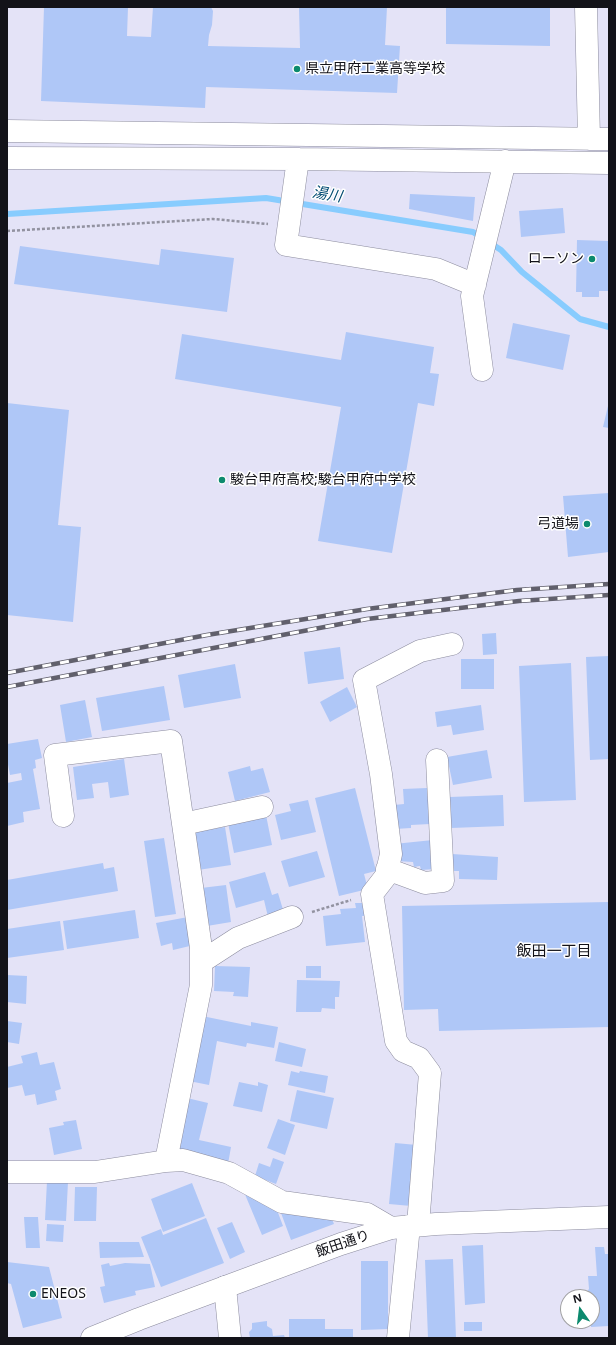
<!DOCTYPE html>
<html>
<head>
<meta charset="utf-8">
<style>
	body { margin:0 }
	#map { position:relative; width:616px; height:1345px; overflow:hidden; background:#e4e3f7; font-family:"Noto Sans",sans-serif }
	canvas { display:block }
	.frame { position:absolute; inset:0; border:8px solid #131319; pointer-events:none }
	.north { position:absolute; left:560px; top:1289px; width:40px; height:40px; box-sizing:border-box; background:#fff; border:1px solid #a1a1a3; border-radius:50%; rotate:346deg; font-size:11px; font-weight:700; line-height:16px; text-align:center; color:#131319 }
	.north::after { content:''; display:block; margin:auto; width:14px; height:18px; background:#0c8a6e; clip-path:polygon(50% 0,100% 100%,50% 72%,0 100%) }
</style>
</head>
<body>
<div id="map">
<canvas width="616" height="1345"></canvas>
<div class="frame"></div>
<div class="north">N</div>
</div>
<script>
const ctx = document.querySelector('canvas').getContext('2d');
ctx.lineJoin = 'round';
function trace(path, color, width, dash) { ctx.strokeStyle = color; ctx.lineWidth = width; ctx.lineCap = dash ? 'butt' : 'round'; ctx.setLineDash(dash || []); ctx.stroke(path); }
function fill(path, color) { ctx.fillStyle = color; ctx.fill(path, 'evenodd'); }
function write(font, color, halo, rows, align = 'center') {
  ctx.font = font + ' "Noto Sans","Noto Sans JP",sans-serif'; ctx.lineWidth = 3; ctx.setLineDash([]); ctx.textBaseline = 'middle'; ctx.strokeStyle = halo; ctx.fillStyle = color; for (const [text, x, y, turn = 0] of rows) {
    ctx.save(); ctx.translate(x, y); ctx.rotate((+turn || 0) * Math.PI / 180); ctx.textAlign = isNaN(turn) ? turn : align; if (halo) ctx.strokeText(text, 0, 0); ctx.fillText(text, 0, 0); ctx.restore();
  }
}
const stream = new Path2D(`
	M7,214L266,198L473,232L501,250L522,272L580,319L609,327`);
const building = new Path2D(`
	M44,7H128L127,36L151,37L153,7H211L213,11L212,25L209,35L208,46L300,48L299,7H387L385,45L400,46L397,93L206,87L205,108L41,101Z
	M446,7H550V46L446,44Z
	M410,194L475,197L473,221L409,209Z
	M563,208L565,233L521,237L519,211Z
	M577,240L609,241V291H599V297H582V292H576Z
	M20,246L159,265L161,249L234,258L227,312L14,284Z
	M513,323L570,335L563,370L506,358Z
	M346,332L434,347L430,373L439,374L434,406L418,403L392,553L318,541L341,407L175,379L182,334L341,360Z
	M7,403L69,410L58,525L81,527L73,622L7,615Z
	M608,406H609V428L603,427Z
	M609,493V552L568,557L563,496Z
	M496,633L497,654L483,655L482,634Z
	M340,647L344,679L308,684L304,652Z
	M609,656V759L590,760L586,657Z
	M461,659H494V689H461Z
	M571,663L576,800L524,802L519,666Z
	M235,664L241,698L184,708L178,675Z
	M164,686L170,720L102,731L96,698Z
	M347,687L357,707L330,722L320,702Z
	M85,700L92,737L66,742L60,705Z
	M481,705L484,730L453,735L451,725L437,727L435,712Z
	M38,739L42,758L35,760L36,768L33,769L40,809L23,812L24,822L7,826V783L22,780L21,773L10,775L7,759V744Z
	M487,750L492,778L453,785L447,757Z
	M124,759L129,795L110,798L108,782L92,784L94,798L77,800L73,767Z
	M250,766L251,771L263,768L270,792L235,801L228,772Z
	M355,788L376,871L364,874L368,889L339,896L315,798Z
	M427,788L430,824L411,825V828L395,829L394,805L404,804L403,789Z
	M503,795L504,826L451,828L450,797Z
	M308,800L316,832L281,840L275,815L291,811L289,804Z
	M266,815L272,845L234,853L228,823Z
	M225,827L231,865L198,870L193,832Z
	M164,838L176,914L155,917L144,841Z
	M433,840L436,869L421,870L420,866L414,867L413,862L396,861L394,844Z
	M317,851L325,877L289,887L281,861Z
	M452,854L498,857L497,880L459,879V871H451Z
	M103,863L104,869L114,867L118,891L7,910V880Z
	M265,872L272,895L278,893L284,913L268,917L264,900L236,908L229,882Z
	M226,885L231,922L207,926L201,888Z
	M609,902V1027L439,1031L438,1009L404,1010L402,906Z
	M355,903H366L367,916H362L365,942L326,946L323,916L341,914L340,909L356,908Z
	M135,910L139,938L67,949L63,921Z
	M188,917L194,945L173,950L172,943L161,946L156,923Z
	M60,921L64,950L7,958V929Z
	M215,966L250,967L248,997L233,996L234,992L214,991Z
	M306,966H321V978H306Z
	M7,975L27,976L26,1004L7,1002Z
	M297,980L340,981L339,997H335V1009L322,1008L321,1012H296Z
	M202,1016L251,1026V1022L278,1027L274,1048L247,1043L246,1047L217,1041L209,1085L189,1081Z
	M7,1021L22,1023L19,1044L7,1042Z
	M279,1042L306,1049L302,1067L275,1061Z
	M37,1052L40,1065L54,1062L61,1089L55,1091L57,1100L37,1105L35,1094L25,1096L22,1085L7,1088V1067L23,1063L21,1056Z
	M291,1071L299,1073L300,1071L328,1076L325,1093L288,1085Z
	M239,1082L258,1086V1082L268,1085L262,1112L233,1106Z
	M297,1090L334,1098L327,1129L290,1121Z
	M187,1098L208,1103L199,1140L231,1147L228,1164L175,1152Z
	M278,1119L295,1125L285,1155L267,1148Z
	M76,1120L82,1149L54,1155L49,1128L64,1125L63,1122Z
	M395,1143L417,1145L411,1206L389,1204Z
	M273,1158L284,1162L276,1184L255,1176L259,1163L270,1167Z
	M47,1181L68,1182L66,1221L45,1220Z
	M192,1183L205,1216L163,1232L151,1199Z
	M75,1187H97L96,1221H74Z
	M244,1192L277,1210L283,1226L262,1235Z
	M281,1213L332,1219L334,1224L291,1240Z
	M24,1217H38L40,1248H26Z
	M206,1218L224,1263L161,1287L141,1237L161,1229L163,1235Z
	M232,1222L245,1252L230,1259L217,1228Z
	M47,1224L64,1225L63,1242L46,1241Z
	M99,1242H139L144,1257L100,1258Z
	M483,1245L485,1303L465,1305L462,1246Z
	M595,1247H604L605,1254H609V1326L591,1327L592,1297L583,1296L589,1289L588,1276H597Z
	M453,1259L456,1338H428L425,1260Z
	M361,1261H388V1329L361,1330Z
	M7,1262L49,1267L62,1318L23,1328L11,1284L7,1283Z
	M109,1263L110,1266L125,1263L150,1264L155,1287L135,1291L136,1295L104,1303L100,1287L105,1286L101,1265Z
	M289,1319H325V1329H353V1338H289Z
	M267,1321V1326L272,1329L273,1336L284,1335L285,1338H250L249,1332L252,1329V1323Z
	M464,1322H482V1331H464Z`);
const path = new Path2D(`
	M7,231L213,219L268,224
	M312,912L351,900`);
const minor = new Path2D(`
	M586,7L589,139
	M7,131L609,139
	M7,158L298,159L609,163
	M298,159L286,245L436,269L475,285
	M482,370L472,296L505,161
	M63,816L55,755L171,741L201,948V985L166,1161
	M183,824L262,807
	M387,869L425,883L443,881L437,760
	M201,962L238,938L292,917
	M7,1172H95L166,1161L183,1160L229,1173L282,1202L367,1214L391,1228
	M418,1225L430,1073L419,1058L403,1051L396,1041L372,894L386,876L391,854L381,774L364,680L420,651L452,644
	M225,1287L230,1338
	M398,1338L409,1226`);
const major = new Path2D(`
	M92,1338L139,1319L341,1244L391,1228L436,1224L609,1217`);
const rail = new Path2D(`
	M7,673L207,635L367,609L517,590L609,584
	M7,687L367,619L519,601L609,595`);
const markers = [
	[297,69,4,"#0c8a6e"],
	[592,259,4,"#0c8a6e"],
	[222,480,4,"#0c8a6e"],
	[587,524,4,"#0c8a6e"],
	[33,1294,4,"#0c8a6e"]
];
const poiNames = [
	["県立甲府工業高等学校",305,69],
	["ローソン",584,259,"right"],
	["駿台甲府高校;駿台甲府中学校",230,480],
	["弓道場",579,524,"right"],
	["ENEOS",41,1294]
];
const streetNames = [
	["飯田通り",343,1244,-19]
];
const waterNames = [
	["湯川",327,195,9]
];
const neighbourhoodNames = [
	["飯田一丁目",554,952]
];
trace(stream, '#88ccfe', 6);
fill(building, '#afc7f7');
trace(minor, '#8c8c9e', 23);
trace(major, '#8c8c9e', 23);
trace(path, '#9292a0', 2.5, [3, 2]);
trace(minor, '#fff', 22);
trace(major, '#fff', 22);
trace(rail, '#61606c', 4.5);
trace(rail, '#fff', 3, [9]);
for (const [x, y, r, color] of markers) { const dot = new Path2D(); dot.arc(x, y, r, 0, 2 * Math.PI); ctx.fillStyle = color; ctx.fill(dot); trace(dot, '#fff', 1.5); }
write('14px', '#131319', '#fff', poiNames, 'left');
write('14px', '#131319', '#fff', streetNames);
write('italic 15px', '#004a72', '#fff', waterNames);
write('15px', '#131319', '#fff', neighbourhoodNames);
</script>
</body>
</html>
